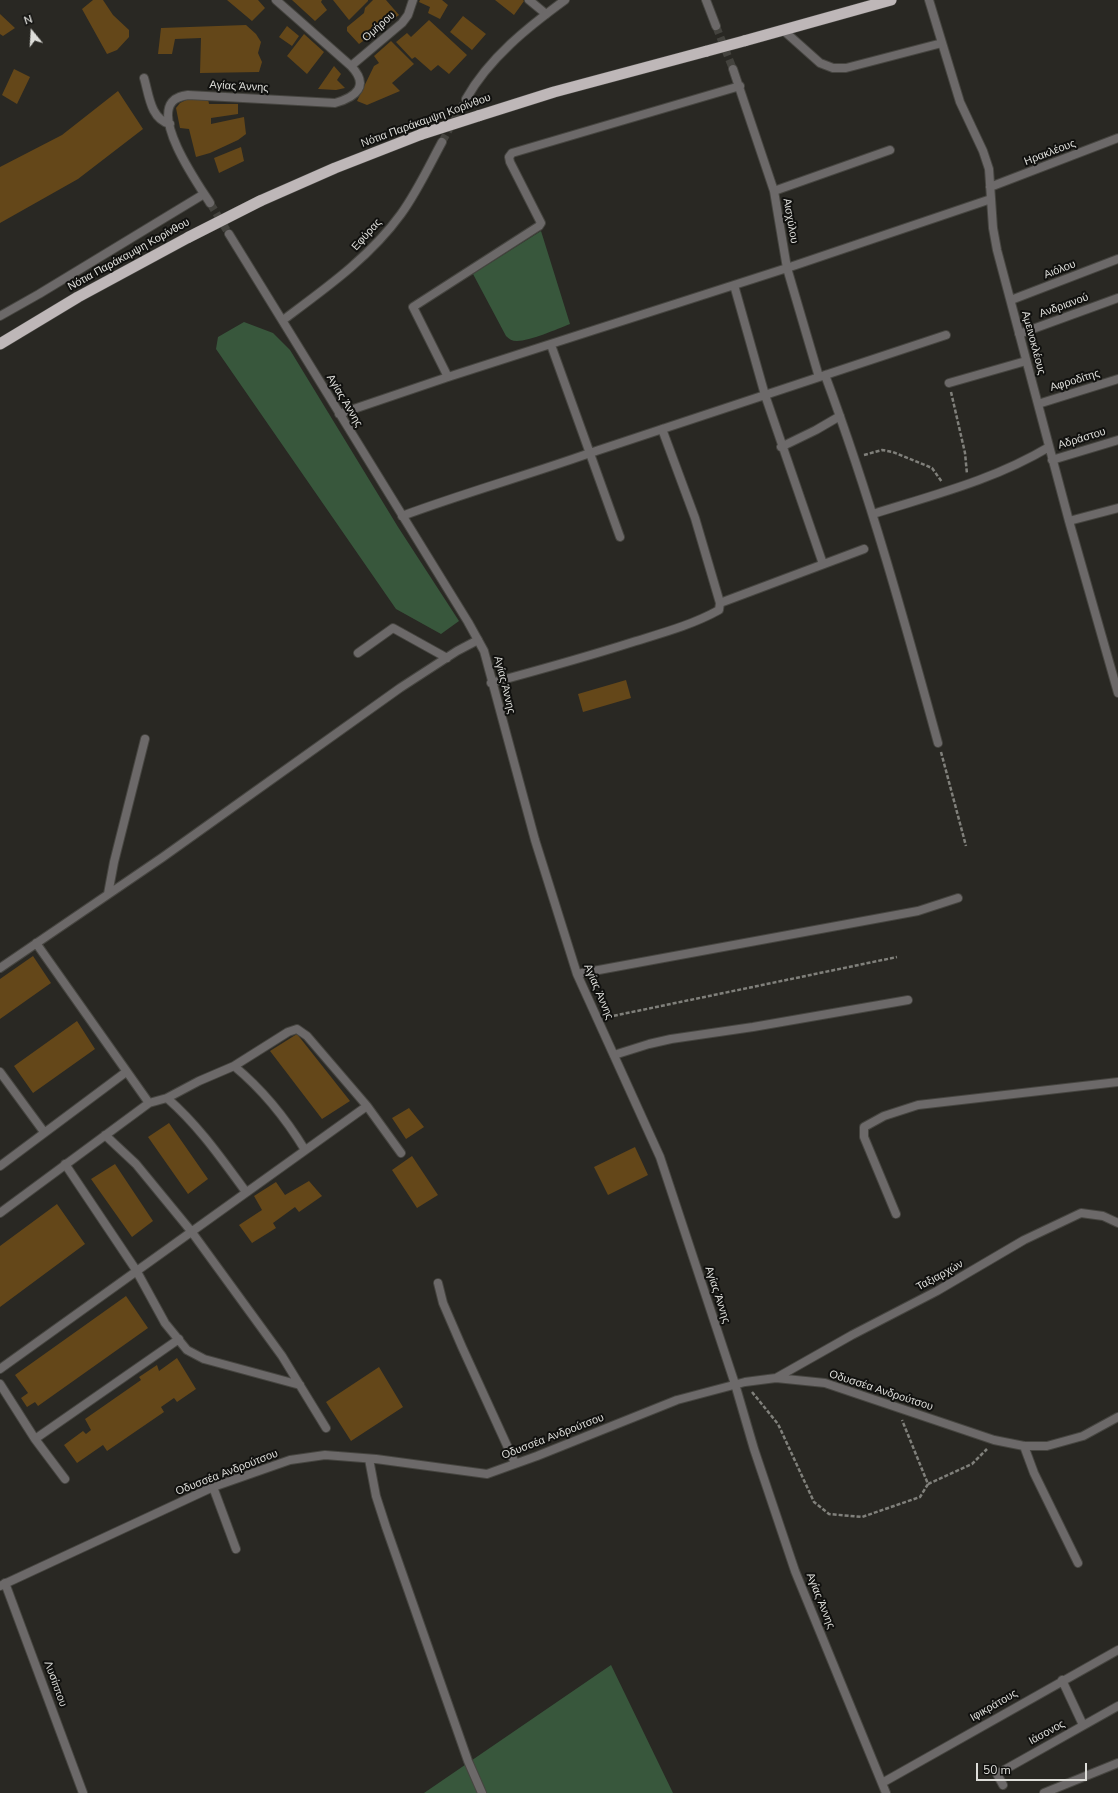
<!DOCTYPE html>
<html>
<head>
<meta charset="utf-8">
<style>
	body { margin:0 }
	#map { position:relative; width:1118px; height:1793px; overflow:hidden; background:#292823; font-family:"Nunito Sans",sans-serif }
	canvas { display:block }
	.north { position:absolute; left:12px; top:12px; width:40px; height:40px; -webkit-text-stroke:3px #11110f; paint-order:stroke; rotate:342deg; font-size:11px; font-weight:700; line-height:16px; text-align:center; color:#ddddd9 }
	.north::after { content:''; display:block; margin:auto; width:14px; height:18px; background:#ddddd9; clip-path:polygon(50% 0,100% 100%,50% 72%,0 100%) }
	.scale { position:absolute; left:976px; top:1763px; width:111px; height:18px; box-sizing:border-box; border:2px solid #ddddd9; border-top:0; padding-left:5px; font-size:12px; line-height:14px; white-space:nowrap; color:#ddddd9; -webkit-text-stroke:3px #11110f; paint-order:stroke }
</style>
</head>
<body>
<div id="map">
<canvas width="1118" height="1793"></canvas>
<div class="north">N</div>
<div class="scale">50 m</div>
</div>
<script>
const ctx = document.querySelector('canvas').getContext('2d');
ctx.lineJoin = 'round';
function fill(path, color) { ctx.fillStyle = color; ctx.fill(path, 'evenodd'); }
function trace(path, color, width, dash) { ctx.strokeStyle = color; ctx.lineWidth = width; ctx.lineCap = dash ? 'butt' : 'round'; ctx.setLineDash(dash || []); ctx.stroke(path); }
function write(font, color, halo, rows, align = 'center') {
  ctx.font = font + ' "Nunito Sans",sans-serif'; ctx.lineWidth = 4; ctx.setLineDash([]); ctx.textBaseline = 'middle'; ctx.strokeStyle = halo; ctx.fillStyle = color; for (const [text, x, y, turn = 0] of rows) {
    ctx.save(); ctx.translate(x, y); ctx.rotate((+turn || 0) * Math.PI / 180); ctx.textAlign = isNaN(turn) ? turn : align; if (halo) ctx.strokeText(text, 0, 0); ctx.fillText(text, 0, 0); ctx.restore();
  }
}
const green = new Path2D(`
	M541,231L570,324C557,329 530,341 517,341C512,341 509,339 506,336L473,274Z
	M244,322L273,333L290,350L398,527L459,621L441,634L396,609L216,349L218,337Z
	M611,1665L673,1793H424Z`);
const building = new Path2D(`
	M93,0H103L113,15L129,30V37L117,50L107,54L82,9Z
	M227,0H258L265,8L252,21Z
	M292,0H322L321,2L327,10L315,21Z
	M333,0H368V1L349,20Z
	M373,0H386L399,15L359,44L347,31V27L364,13L365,8Z
	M420,0H442L448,5L440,19L428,13L430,7L419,2Z
	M495,0H523L524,1L514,15Z
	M0,14L15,28L3,36L0,34Z
	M463,16L486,34L472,50L450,32Z
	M429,20L467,55L449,74L438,65L431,71L415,57L412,59L396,42L407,33L411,37Z
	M246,25L256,34L261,42L258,53L262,62L259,72L200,73L201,38L175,39L172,54H158L161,28Z
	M287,26L299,36L292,46L279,37Z
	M304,34L324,52L307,74L287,56Z
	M391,41L414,64L392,83L400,91L367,105L357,101L374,66L379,63L374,56Z
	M334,66L341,74L337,80L345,88L336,90L318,89Z
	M14,69L30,77L17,104L2,95Z
	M118,91L143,129L78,179L0,223V167L62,135Z
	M190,98L208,99L209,104H238V114L211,118V124L244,117L246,134L238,140L210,153L196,157L189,129L180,128L176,108L180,103Z
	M241,147L244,161L219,173L214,158Z
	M626,680L631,698L583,712L578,694Z
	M33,956L51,983L0,1019V979Z
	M77,1021L95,1049L33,1093L14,1066Z
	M297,1034L350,1101L322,1119L270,1051Z
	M409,1108L424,1127L406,1139L392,1118Z
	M169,1123L208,1179L188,1194L148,1137Z
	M635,1147L648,1175L608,1195L594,1167Z
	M412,1156L438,1195L417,1208L392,1170Z
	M115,1164L153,1221L132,1237L91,1179Z
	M309,1181L322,1196L299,1212L295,1207L273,1223L276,1228L252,1243L239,1225L262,1210L254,1196L276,1182L285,1195Z
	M57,1204L85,1244L0,1307V1246Z
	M126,1296L148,1328L38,1406L35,1402L27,1407L21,1398L28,1393L15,1375Z
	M177,1358L196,1389L177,1402L174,1398L161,1407L164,1412L107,1451L103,1445L77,1463L64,1445L83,1431L86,1434L91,1430L85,1419L141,1380L139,1377L157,1365L159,1371Z
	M379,1367L403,1407L351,1441L326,1402Z`);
const minorTunnel = new Path2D(`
	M716,26L733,69
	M442,142L466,99
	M210,203L229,234`);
const path = new Path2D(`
	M951,392L965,453L967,474
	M864,455L882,450L893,452L932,468L942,482
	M941,752L966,846
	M608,1017L897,957
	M752,1392L778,1424L814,1502L829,1514L862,1517L920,1497L928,1484L902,1420
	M928,1484L972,1464L987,1449`);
const service = new Path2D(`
	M529,0L546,14
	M358,653L393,628L447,658
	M108,894L114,862L145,739
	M0,968L163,857L400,688L457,651L478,640
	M614,1055L649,1044L671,1039L753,1027L908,1000
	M234,1066C263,1090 285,1117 305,1150
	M0,1072L44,1132
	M167,1098C199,1126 221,1158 246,1192
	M149,1103L167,1098L199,1081L234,1066L288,1032L297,1029L307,1036L367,1106L401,1153
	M105,1135L136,1164L191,1231L282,1356L326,1428
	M65,1164L136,1270L165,1323L187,1350L204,1359L300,1385
	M0,1166L126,1072
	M0,1213L149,1103L36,943
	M0,1369L367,1106
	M0,1384L35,1439L65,1479
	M35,1439L179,1339`);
const minor = new Path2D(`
	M706,0L716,26
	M929,0L960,102L983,151L989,169L993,228L997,250L1069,521L1118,693
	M783,30L820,63L833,68H846L942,43
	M351,66L402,23L408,15L413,0
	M733,69L774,191L787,268L819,377
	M144,78C149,94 150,119 170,124
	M466,99C489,58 528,27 565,0
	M990,187L1118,138
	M774,191L890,150
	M210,203C198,184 155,123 172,102C176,97 182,96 188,95L335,103C356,97 370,86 351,66L276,0
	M229,234L468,622L484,651L535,840L577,974L660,1157L735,1384L754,1449L795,1571L886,1793
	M734,285L765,395L823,564
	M1011,300L1118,259
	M0,316L39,294L204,194
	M283,320C326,288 370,257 401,214C417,192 429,166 442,142
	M1019,334L1118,298
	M551,345L620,537
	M825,375C870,496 904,619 938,743
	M448,377L413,307L539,226L541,223L510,162L509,157L512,153L740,86
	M949,383L1026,361
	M1038,404L1118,379
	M339,414L448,377L787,268L991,199
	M781,447L816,430L840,416
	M1052,460L1118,440
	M873,514C933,495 994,480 1049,447
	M402,516C464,493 528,475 590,453L946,335
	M1069,521L1118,508
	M720,603L864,549
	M491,683C539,670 586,657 633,642C662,633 692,625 719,610L720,603L695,518L662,429
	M577,974L918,911L958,898
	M896,1214L864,1137V1127L884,1116L918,1105L1118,1082
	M438,1283L443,1303L462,1347L515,1463
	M776,1378L852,1335L937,1291L1024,1240L1081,1213L1103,1216L1118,1223
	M1024,1446L1034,1473L1078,1563
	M369,1459L376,1496L386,1527L468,1761L482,1793
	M213,1487L236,1549
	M5,1583L83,1793
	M0,1586L213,1487L290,1460L325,1455L376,1459L487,1474L537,1456L677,1400L745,1382L776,1378L825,1383L994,1440L1024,1446H1047L1083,1436L1118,1417
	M1062,1680L1083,1725
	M882,1783L1118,1650
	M1003,1785L997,1774L1118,1706
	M1044,1793L1118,1763`);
const trunk = new Path2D(`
	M744,41L891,0
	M478,116L554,92L707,51
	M260,201L335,168L422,134
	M0,344L78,297L189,237`);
const trunkBridge = new Path2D(`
	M707,51L744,41
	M422,134L478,116
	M189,237L260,201`);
const streetNames = [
	["Ομήρου",379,27,-41],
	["Αγίας Άννης",239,87,3],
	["Νότια Παράκαμψη Κορίνθου",426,121,-20],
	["Ηρακλέους",1050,153,-21],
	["Αισχύλου",790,221,80],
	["Εφύρας",367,235,-48],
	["Νότια Παράκαμψη Κορίνθου",129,255,-29],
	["Αιόλου",1060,270,-21],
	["Ανδριανού",1064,306,-20],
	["Αμεινοκλέους",1033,343,75],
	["Αφροδίτης",1075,381,-17],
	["Αγίας Άννης",344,401,59],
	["Αδράστου",1082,439,-17],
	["Αγίας Άννης",504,685,76],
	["Αγίας Άννης",598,992,67],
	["Ταξιαρχών",940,1276,-29],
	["Αγίας Άννης",717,1295,72],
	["Οδυσσέα Ανδρούτσου",881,1391,18],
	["Οδυσσέα Ανδρούτσου",553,1437,-21],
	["Οδυσσέα Ανδρούτσου",227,1473,-21],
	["Αγίας Άννης",820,1601,68],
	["Λυσίππου",55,1684,70],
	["Ιφικράτους",994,1706,-30],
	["Ιάσονος",1047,1733,-29]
];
fill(green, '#38573c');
fill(building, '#644719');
trace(minorTunnel, '#44433e', 8, [8, 4]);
trace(service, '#464540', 10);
trace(minor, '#464540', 10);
trace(trunk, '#464540', 12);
trace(path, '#80807b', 2.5, [4, 2]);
trace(service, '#6c6969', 8);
trace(minor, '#6c6969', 8);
trace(trunk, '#beb7b8', 11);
trace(trunkBridge, '#464540', 12, []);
trace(trunkBridge, '#beb7b8', 11);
write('11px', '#ddddd9', '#11110f', streetNames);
</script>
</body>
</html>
